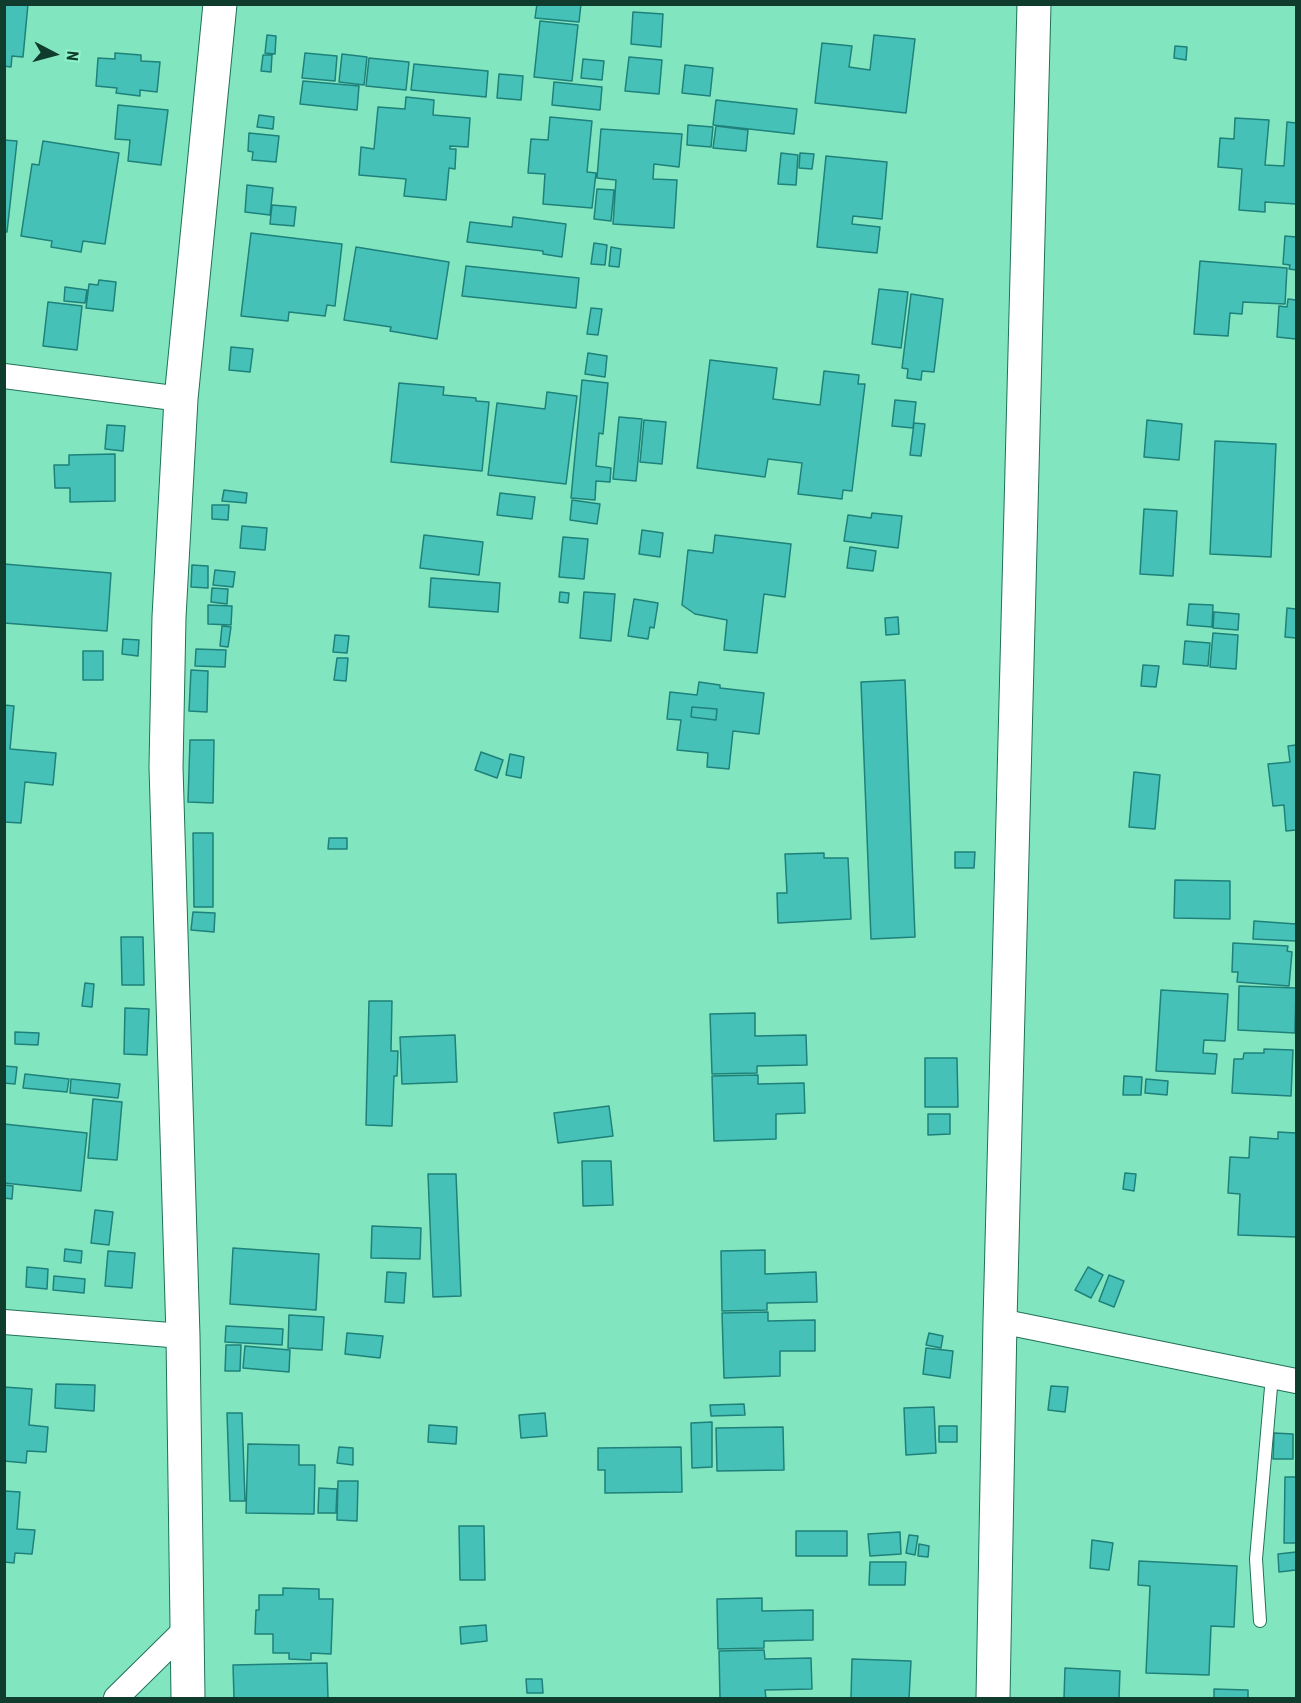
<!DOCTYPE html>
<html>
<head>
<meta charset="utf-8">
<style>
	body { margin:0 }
	#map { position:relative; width:1301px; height:1703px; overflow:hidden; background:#81e5bf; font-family:"Roboto Condensed",sans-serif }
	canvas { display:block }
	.frame { position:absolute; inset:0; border:6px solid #103c2d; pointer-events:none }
	.north { position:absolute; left:24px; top:24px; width:60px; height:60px; -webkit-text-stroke:4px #8ef2cc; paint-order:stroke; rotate:96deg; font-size:16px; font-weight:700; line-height:24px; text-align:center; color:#103c2d }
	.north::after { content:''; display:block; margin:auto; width:21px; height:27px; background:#103c2d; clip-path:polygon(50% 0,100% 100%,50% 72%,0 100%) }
</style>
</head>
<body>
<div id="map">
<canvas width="1301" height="1703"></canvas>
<div class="frame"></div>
<div class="north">N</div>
</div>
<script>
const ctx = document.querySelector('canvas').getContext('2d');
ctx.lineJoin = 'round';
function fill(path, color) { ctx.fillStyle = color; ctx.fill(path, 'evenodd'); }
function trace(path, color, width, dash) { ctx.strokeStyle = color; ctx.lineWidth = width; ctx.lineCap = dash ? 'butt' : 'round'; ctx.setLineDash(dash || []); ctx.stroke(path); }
const building = new Path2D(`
	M4,4H28L23,57L12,56L11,67L4,66Z
	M537,4H581L579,22L535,18Z
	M633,12L663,14L661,47L631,44Z
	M540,21L578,25L572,81L534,77Z
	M267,35L276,36L275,54L265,53Z
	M874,35L915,39L906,113L815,103L822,43L852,46L849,67L870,70Z
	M1175,46L1187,47L1186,60L1174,58Z
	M115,53L141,55V61L160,62L157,92L140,90V96L116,93L117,88L96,86L98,58L115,59Z
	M305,53L337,56L335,81L302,78Z
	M342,54L367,57L364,85L339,82Z
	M263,55H272L271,72L261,71Z
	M629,57L662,60L659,94L625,91Z
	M369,58L409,62L406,90L366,86Z
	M583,59L604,61L602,80L581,78Z
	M414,64L488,71L486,97L411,90Z
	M685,65L713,68L710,96L682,93Z
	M499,74L523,76L521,100L497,98Z
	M303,81L359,86L357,110L300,104Z
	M554,82L602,87L600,110L552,105Z
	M406,97L434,100L433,115L470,118L468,147L450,146V149H456L455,169L449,168L446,200L404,196L406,179L359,175L361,147L374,149L378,107L405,109Z
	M716,100L797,109L794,134L713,125Z
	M118,105L168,110L161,165L128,161L130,140L115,139Z
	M259,115L274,117L273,129L257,127Z
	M550,117L592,121L587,172L596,173L592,208L543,204L545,174L528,173L531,139L548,140Z
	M1235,118L1269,120L1265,165L1284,166L1287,122L1296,123V204L1265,202V212L1239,210L1242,169L1218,167L1220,138L1234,139Z
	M688,125L713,127L711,147L687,145Z
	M716,126L748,130L746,151L713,148Z
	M601,129L682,134L679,167L654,164L653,179L677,180L674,228L613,224L616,180L597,178Z
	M249,133L279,136L276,162L252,160L253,152L248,151Z
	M4,140L17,141L7,232H4Z
	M43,141L119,153L105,244L83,241L81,252L51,247L52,241L21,236L32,164L39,165Z
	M781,153L798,155L796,185L778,184Z
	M800,153L814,154L812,169L799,168Z
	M826,156L887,162L882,219L853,216L852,224L880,227L877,253L817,247Z
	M247,185L273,188L270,215L245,212Z
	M597,189L614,190L611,221L594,219Z
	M272,205L296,207L294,226L270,224Z
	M513,217L566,224L562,257L543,254V251L467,242L470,222L512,227Z
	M251,233L342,244L335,306L327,305L325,316L289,312L288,321L241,316Z
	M1285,236L1296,237V270L1289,269L1290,265L1283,264Z
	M594,243L607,245L605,265L591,264Z
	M356,247L449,262L437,339L390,331L391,327L344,320Z
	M611,247L621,249L619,267L609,266Z
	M1200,261L1287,268L1285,304L1243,302L1242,314L1230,313L1228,336L1194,334Z
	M466,266L579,278L576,308L462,296Z
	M99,280L116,282L113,311L86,308L89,284L98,285Z
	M65,287L87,290L85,303L64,301Z
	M879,289L908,292L901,348L872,344Z
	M911,294L943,299L934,372L922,371L921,380L907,378L908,369L902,368Z
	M1288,299L1296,300V339L1277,337L1279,306L1287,307Z
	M48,302L82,306L77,350L43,346Z
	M591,308L602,309L598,335L587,334Z
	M231,347L253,349L250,372L229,370Z
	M588,353L607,356L605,377L585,374Z
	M710,360L777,368L773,399L820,405L824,371L859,375L858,384H865L852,491L843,490L842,499L798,494L802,463L768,459L765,477L697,468Z
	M582,380L608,383L603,434L599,433L596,466L611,468L610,482L596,481L595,500L571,498Z
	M399,383L444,387L443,395L476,398V401L489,402L482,471L391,462Z
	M547,392L577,396L566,484L488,475L497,403L545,409Z
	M895,400L916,402L913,428L892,426Z
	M619,417L642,419L636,481L613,479Z
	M644,420L666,422L662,464L640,462Z
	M1147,420L1182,424L1179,460L1144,457Z
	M914,423L925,424L921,456L910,455Z
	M107,425L125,426L123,451L105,449Z
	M1215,441L1276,444L1271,557L1210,554Z
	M115,454V501L70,502V488H55L54,465H69V455Z
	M224,490L247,493L246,503L222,501Z
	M500,493L535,497L532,519L497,515Z
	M572,500L600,504L597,524L570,520Z
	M212,505H229L228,520L212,519Z
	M1144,509L1177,511L1173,576L1140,574Z
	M872,513L902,516L898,548L844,541L848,515L871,518Z
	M242,526L267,528L265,550L240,548Z
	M642,530L663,533L660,557L639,554Z
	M424,535L483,542L479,575L420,568Z
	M715,535L791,544L785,597L764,594L757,653L724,650L727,620L695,614L682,605L688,550L713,553Z
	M563,537L588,539L584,579L559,577Z
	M850,547L876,551L873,571L847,568Z
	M4,564L111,573L107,631L4,623Z
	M192,565L208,566V588L191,587Z
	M215,570L235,572L233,587L213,585Z
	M431,578L500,583L498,612L429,607Z
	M212,588L228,589L227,604L211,602Z
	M560,592L569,593L568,603L559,602Z
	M584,592L615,594L611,641L580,638Z
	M634,599L658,603L654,628L650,627L648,639L628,636Z
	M1189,604L1213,605L1212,627L1187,625Z
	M208,605L232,606L231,625L208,624Z
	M1287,608L1296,609V638L1285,637Z
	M1214,612L1239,614L1238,630L1213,628Z
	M898,617L899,634L886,635L885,618Z
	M222,626L231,627L228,647L220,646Z
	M1213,633L1238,635L1236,669L1210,667Z
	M335,635L349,636L347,653L333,652Z
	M123,639L139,640L138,656L122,654Z
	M1185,641L1210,643L1208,666L1183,664Z
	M196,649L226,650L225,667L195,666Z
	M83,651H103V680H83Z
	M337,658H348L346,681L334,680Z
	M1143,665L1159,666L1156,687L1141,686Z
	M191,670L208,671L207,712L189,711Z
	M905,680L915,937L871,939L861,682Z
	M699,682L720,685V688L764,693L759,734L733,731L729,769L707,767L708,753L677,750L681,720L667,719L670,692L697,695ZM692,707L717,709L716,720L691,717Z
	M4,705L14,706L10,749L56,753L53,785L25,782L21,823L4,822Z
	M692,707L717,709L716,720L691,717Z
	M190,740H214L213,803L188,802Z
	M1296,745V830L1286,831L1284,805L1273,806L1268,764L1290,762L1288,746Z
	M481,752L503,760L497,778L475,770Z
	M510,754L524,757L521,778L506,775Z
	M1134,772L1160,775L1155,829L1129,827Z
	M193,833H213V907H194Z
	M329,838H347V849H328Z
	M955,852H975L974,868H955Z
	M824,853V858H848L851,919L778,923L777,893H787L785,854Z
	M1175,880L1230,881V919L1174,918Z
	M193,912L215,913L214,932L191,930Z
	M1254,921L1296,924V941L1253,939Z
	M121,937H143L144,985H122Z
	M1233,943L1288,946L1287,951L1292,952L1289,986L1237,982L1238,972H1232Z
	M85,983L94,984L92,1007L82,1006Z
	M1239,986L1296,988L1295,1033L1238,1030Z
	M1161,990L1228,994L1225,1041L1204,1040L1203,1053L1217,1054L1215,1074L1156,1071Z
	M369,1001H392L391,1051H398L397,1076H394L392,1126L366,1125Z
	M125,1008L149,1009L147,1055L124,1054Z
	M755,1013V1036L806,1035L807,1065L757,1066V1073L712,1074L710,1014Z
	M15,1032L39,1033L38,1045L15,1044Z
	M455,1035L457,1082L402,1084L400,1037Z
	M1264,1049L1293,1050L1291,1096L1232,1093L1234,1059H1243L1244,1053H1264Z
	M925,1058H957L958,1107H925Z
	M4,1066L17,1067L15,1084L4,1083Z
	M25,1074L69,1079L67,1092L23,1088Z
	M758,1075V1084L804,1083L805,1113L776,1114V1139L714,1141L712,1076Z
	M1124,1076L1142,1077L1141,1095H1123Z
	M71,1079L120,1084L118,1098L70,1093Z
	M1146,1079L1168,1081L1167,1095L1145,1093Z
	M93,1099L122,1102L117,1160L88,1158Z
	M609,1106L613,1136L558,1143L554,1113Z
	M928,1114H950V1134L928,1135Z
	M4,1124L87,1133L81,1191L4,1183Z
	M1278,1132L1296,1133V1237L1238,1235L1240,1194L1228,1193L1230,1157L1249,1158L1250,1137L1278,1139Z
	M582,1161H611L613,1205L583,1206Z
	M1125,1173L1136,1174L1134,1191L1123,1189Z
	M428,1174H456L461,1296L433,1297Z
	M4,1185L13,1186L12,1199L4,1198Z
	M95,1210L113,1212L109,1245L91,1243Z
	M372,1226L421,1228L420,1259L371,1258Z
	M233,1248L319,1254L316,1310L230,1304Z
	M65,1249L82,1251L81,1263L64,1261Z
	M765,1250V1274L816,1272L817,1302L767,1303V1310L722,1311L721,1251Z
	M108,1251L135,1253L132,1288L105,1286Z
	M27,1267L48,1269L47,1289L26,1287Z
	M1088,1267L1103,1275L1091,1298L1075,1290Z
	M387,1272L406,1273L404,1303L385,1302Z
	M1109,1275L1124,1281L1114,1307L1099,1301Z
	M54,1276L85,1279L84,1293L53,1290Z
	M768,1312V1321L815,1320V1351H780V1376L724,1378L722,1313Z
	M289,1315L324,1317L322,1350L288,1348Z
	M226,1326L283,1329L282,1345L225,1342Z
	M347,1333L383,1336L380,1358L345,1354Z
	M929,1333L943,1336L941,1348L926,1345Z
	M226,1345H241L240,1371H225Z
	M245,1346L290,1350L289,1372L243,1368Z
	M926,1348L953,1351L950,1378L923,1374Z
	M56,1384L95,1385L94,1411L55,1408Z
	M1051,1386L1068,1387L1065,1412L1048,1410Z
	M4,1387L32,1389L29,1425L48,1427L46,1452L27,1451L26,1463L4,1461Z
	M744,1404L745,1415L711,1416L710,1405Z
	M934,1407L936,1453L906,1455L904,1408Z
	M227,1413H242L245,1501H230Z
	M545,1413L547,1436L521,1438L519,1415Z
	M712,1422V1467L692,1468L691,1423Z
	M429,1425L457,1427L456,1444L428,1442Z
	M939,1426H957V1442H939Z
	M783,1427L784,1470L717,1471L716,1428Z
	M1274,1433L1293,1434V1459H1273Z
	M248,1444L299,1445V1465H315L314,1514L246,1513Z
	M339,1447L353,1448V1465L337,1463Z
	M681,1447L682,1492L605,1493V1470H598V1448Z
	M1285,1477H1296V1543H1284Z
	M338,1481H358L357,1521L337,1520Z
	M319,1488L337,1489L336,1513H318Z
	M4,1491L20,1492L17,1529L35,1530L32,1554L15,1553L14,1563L4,1562Z
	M459,1526H484L485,1580H460Z
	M796,1531H847V1556H796Z
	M900,1532L901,1554L870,1556L868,1534Z
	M909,1535L918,1536L915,1555L906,1553Z
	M1092,1540L1113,1543L1109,1570L1090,1568Z
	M919,1544L929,1546L928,1557L918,1556Z
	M1296,1552V1570L1279,1572L1278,1554Z
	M1139,1561L1237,1566L1234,1627L1211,1626L1209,1675L1146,1673L1150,1586L1138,1585Z
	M870,1562H906L905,1585H869Z
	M283,1588L319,1589V1599H333L331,1654L311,1653V1660L289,1659V1653H273V1634H255L256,1610H259V1595H283Z
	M762,1598V1611L813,1610V1640L764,1641V1648L718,1649L717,1599Z
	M486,1625L487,1641L461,1644L460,1627Z
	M764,1650L765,1659L811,1658L812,1689L765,1690L766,1698H720L719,1651Z
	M852,1659L911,1661L909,1698H851Z
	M327,1663L328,1698H234L233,1665Z
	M1065,1668L1120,1671L1119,1698H1064Z
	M526,1679H542L543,1693H527Z
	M1214,1689L1248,1690V1698H1214Z`);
const lane = new Path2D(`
	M1260,1621L1256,1559L1272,1376`);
const street = new Path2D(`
	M4,376L181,399
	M1000,1321L1296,1381
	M4,1322L183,1336
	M116,1698L187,1628`);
const secondary = new Path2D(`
	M188,1698L183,1336L166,767L169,617L181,399L220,4
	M993,1698L1000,1321L1034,4`);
fill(building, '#46c1b7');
trace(building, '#1e817a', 1.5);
trace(lane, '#217158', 14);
trace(street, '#217158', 26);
trace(secondary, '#217158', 35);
trace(lane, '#fff', 12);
trace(street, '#fff', 24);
trace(secondary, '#fff', 33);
</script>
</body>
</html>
